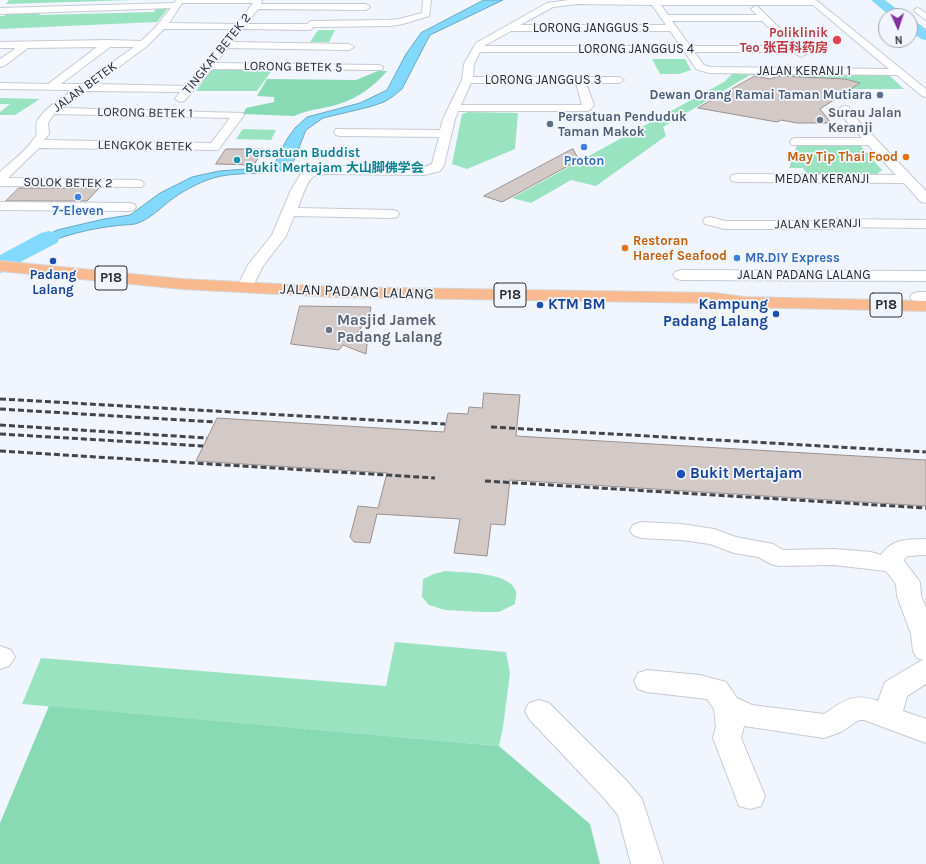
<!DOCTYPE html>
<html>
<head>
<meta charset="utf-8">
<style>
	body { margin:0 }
	#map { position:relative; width:926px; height:864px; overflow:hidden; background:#f1f6fe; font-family:Karla,sans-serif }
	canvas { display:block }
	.north { position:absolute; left:878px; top:8px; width:40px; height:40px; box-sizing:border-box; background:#f1f6fe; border:1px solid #a3a6ac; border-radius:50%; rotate:177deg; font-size:11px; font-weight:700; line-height:16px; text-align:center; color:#2d2f32 }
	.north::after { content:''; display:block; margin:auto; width:14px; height:18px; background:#88319e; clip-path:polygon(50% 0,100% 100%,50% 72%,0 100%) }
</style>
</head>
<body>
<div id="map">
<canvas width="926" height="864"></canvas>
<div class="north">N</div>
</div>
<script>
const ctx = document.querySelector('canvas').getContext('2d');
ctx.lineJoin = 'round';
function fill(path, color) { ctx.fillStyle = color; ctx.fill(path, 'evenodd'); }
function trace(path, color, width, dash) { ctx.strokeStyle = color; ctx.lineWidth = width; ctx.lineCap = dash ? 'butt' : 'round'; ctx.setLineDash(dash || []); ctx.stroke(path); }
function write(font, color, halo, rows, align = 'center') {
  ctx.font = font + ' Karla,"Noto Sans SC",sans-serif'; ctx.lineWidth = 3.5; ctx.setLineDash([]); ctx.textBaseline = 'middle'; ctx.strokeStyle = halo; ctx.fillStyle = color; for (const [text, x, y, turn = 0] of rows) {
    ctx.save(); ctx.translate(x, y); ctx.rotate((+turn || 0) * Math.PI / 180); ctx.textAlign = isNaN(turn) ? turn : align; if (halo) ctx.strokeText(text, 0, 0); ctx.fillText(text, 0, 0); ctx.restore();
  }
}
const green = new Path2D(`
	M9,0H133L6,4Z
	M158,6H170L157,22L0,29V16H4L9,11L42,10L39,15L154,12Z
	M318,30H335L329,42H310Z
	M652,59H685L691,70L679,74H660Z
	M221,68L273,69L257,91H196L211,70Z
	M732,74L889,75L904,89H850L860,83L845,79L750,75L663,127L666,136L596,186L571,180L531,203L512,198L724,82Z
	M0,98L40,99L15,115H0V112L10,104H0Z
	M468,112L518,113L515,149L467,169L452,164L462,114Z
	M243,129L276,130L271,140L236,139Z
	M797,145H860L882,170L877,174H807L803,168H789Z
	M445,571C462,573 511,571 516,592C517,595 515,601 515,604L499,612H483L445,610L429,605L422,597L423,579L434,574Z
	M395,642L506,652L510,673L503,727L499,746L22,704L41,658L386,686Z`);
const forest = new Path2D(`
	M378,71H387C374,86 358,98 339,104C324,109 308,109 294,116L243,114L246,108L274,102V97L257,96L267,79L356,80Z
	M49,706L499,746L590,824L600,864H0V823Z`);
const water = new Path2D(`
	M484,0H503L430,35L402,89L392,97L384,102L369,107L323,118L306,130L291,168C265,177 236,170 210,179C199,183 185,190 175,197C162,206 150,220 135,224C128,225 120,225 114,226C82,230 45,239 20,260L5,257L57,230L104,219L130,215L160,193L192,177L219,171L272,167L274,165L287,139L295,128L307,117L360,103L387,90L406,54L421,33Z`);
const river = new Path2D(`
	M871,0H885L906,16H890Z
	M910,20L915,21L926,29V40L921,39L910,31Z
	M49,231L57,233L60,238L57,243L22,261L8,271L0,273V255L41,233Z`);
const building = new Path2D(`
	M755,76L770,79L778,76L845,79L860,83L820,109L831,123H797L781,120L777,122L698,108Z
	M226,149H263L254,165L216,164Z
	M573,149L579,160L502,202L484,196Z
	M19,188H99L87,201H6Z
	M300,306L371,307L369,317L355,336H368L366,354L343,345L339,350L291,344Z
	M484,393L520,395L516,436L926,460V506L510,480L505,525L491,524L487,556L454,553L460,519L377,514L370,543L354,542L350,537L358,506L378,508L387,473L196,461L217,418L444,432L448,413L468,414L469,407L482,408Z`);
const minor = new Path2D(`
	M176,0H262L261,4H366L370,7L366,10L258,9L246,24H307L311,21L390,20L399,19L422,13L423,0H431L429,16L403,24L390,26L313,27L312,29L309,30L242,29L232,42L349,44L354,47L349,50L228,48L216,63L378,65L382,66L383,68L382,70L212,69L184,101L180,102L175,99L180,92L87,91L62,108L242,113L244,115L218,150L39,148L8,178L137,180L142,181L144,184L142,187L0,186V172C12,161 27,150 36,136C38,131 35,126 37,121C46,107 60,99 73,90L0,89V83L48,84L97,47L28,48L4,66L0,67V59L15,49L14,48H0V42L109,40L141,41L154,29L171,8L0,14V8L174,3ZM182,3H253L237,24L169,23ZM164,29H233L186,86L96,84L147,46ZM110,47H134L82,84H61ZM54,114L230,118L211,143L44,140L49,134L48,123Z
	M569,0H816L926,89V97L922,96L897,75L709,73L696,69L685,52H480L474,64L473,77H619L624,80L619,83H586L594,105L590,110L586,111H458L455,119L444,165L440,171L424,175L327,174C323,174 318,174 314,176C307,180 301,200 298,208L392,210L397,211L399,214L397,217L392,218L294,216L286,236L263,266L251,290L245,292L239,290L237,287L248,265L272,235L291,190L302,172L312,168L327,166L424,167L432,164L439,137L340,136L336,135L334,132L336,129L440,130L443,119L462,80L464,64L476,43L547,3ZM577,4L652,5L666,25H520L553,7ZM661,5H813L889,69L710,67L704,65L694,52H793L801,57L806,54L758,7L755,6L751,9L757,15H668ZM672,21H762L788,46H690ZM511,31H670L681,46H484ZM471,83H576L582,105H461Z
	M918,8L926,13V20L914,11L915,9Z
	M845,106L849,107L851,113L926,191V203L921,202L904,183L737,182L732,181L730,178L732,175L737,174L896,175L868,145H792L790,142L792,139L796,138H862L840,114L838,110L841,107Z
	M0,202L129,203L134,204L136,207L134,210L129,211L0,210Z
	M710,217L725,221H830L837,219L926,220V228L838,227L831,229H725L705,224L703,221L705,218Z
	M681,270L926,271V281L681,280L675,278L673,275L675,272Z
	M918,292H926V302L912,300L910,297L912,294Z
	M641,522L681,524L714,529L736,537L773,544L783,550L834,549L871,552L881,555C893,538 906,540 926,539V555L908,556L905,558L904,561L920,582L921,596L926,608V684L907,696L903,711L926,719V743L864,720H859L841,732L824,738L744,726L741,738L765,796L761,806L750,809L739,806L713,738L716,726L714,709L707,699L647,692L638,689L634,681L638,673L647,670L700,675L726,682L737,698L752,705L824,714C844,701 853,692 878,701L885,682L917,663L923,660L917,658L913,651L911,634L897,596L896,584L886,571L834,565L779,566L771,564L758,557L734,553L710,544L681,540L641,538L633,535L630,530L633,525Z
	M0,646L11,650L15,657L9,666L0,669Z
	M539,700L549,703L626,780L642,799L663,864H631L618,815L604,798L529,719L525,711L529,703Z`);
const major = new Path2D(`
	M0,261L182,279L335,287L714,293L744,297L926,301V311L744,307L714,303L335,297L182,289L0,271Z`);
const rail = new Path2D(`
	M0,399L445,424
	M0,409L215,422
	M0,425L207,438
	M491,427L926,452
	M0,434L203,446
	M0,451L435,478
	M485,481L926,508`);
const markers = [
	[837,40,5,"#e0444e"],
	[880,95,4,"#5c6f8a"],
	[820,120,4,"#6b7280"],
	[550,124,4,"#5c6f8a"],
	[584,147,4,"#3f7fe0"],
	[906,157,4,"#e8710a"],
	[237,160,4,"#0f9aa8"],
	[78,197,4,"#3f7fe0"],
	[625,248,4,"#e8710a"],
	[737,258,4,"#3f7fe0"],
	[53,261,4,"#1a4fb4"],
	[540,305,4,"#1a4fb4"],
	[776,314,4,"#1a4fb4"],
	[329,330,4,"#6b7280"],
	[681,474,5,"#1a4fb4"]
];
const farStreetnames = [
	["LORONG JANGGUS 5",591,28],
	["LORONG JANGGUS 4",636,49],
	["TINGKAT BETEK 2",217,54,-51],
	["LORONG BETEK 5",293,67,1],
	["JALAN KERANJI 1",804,71],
	["LORONG JANGGUS 3",543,80],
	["JALAN BETEK",85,87,-36],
	["LORONG BETEK 1",145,113,1],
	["LENGKOK BETEK",145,146,1],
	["MEDAN KERANJI",822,179],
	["SOLOK BETEK 2",68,183,1],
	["JALAN KERANJI",818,224,-1],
	["JALAN PADANG LALANG",804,275]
];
const farHealthnames = [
	["Poliklinik",828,33],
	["Teo 张百科药房",828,48]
];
const farServicenames = [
	["Dewan Orang Ramai Taman Mutiara",872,95],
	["Persatuan Penduduk",558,117,"left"],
	["Taman Makok",558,132,"left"]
];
const farWorshipnames = [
	["Surau Jalan",828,113],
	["Keranji",828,128]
];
const farCulturenames = [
	["Persatuan Buddist",245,153],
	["Bukit Mertajam 大山脚佛学会",245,168]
];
const farFoodnames = [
	["May Tip Thai Food",898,157],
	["Restoran",633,241,"left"],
	["Hareef Seafood",633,256,"left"]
];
const farShopnames = [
	["Proton",584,161],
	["7-Eleven",78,211],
	["MR.DIY Express",745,258,"left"]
];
const farTransitnames = [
	["Padang",53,275],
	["Lalang",53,290]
];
const shields = [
	[111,278,32],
	[510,295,32],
	[886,305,32]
];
const shieldNames = [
	["P18",111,278],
	["P18",510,295],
	["P18",886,305]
];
const streetNames = [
	["JALAN PADANG LALANG",357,292,2]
];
const transitNames = [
	["KTM BM",548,305],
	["Kampung",768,305,"right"],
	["Padang Lalang",768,322,"right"],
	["Bukit Mertajam",690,474]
];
const worshipNames = [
	["Masjid Jamek",337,321],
	["Padang Lalang",337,338]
];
fill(green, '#99e3c0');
fill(forest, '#88dab4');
fill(water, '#83d9fd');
trace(water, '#69a6c0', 1);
fill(river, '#83d9fd');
fill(building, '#d3c9c6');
trace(building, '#9a908e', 1);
trace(minor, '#c6cad2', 2);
trace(major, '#d5d5d6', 2);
fill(minor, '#fff');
fill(major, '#faba8f');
trace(rail, '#434549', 3, [6, 3]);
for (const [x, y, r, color] of markers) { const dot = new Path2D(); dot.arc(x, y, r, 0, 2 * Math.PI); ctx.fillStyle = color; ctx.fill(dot); trace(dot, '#f1f6fe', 1.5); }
write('13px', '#2d2f32', '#f1f6fe', farStreetnames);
write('bold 13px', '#be3a42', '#f1f6fe', farHealthnames, 'right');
write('bold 13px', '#4e5e75', '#f1f6fe', farServicenames, 'right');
write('bold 13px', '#5b616d', '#f1f6fe', farWorshipnames, 'left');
write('bold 13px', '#0d838f', '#f1f6fe', farCulturenames, 'left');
write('bold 13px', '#c56008', '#f1f6fe', farFoodnames, 'right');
write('bold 13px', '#366cbe', '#f1f6fe', farShopnames);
write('bold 13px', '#164399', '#f1f6fe', farTransitnames);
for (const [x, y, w] of shields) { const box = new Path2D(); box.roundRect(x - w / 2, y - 12, w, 24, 3); ctx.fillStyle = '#f1f6fe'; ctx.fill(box); trace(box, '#2d2f32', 1); }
write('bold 14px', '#2d2f32', null, shieldNames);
write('15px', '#2d2f32', '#f1f6fe', streetNames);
write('bold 15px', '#164399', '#f1f6fe', transitNames, 'left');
write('bold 15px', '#5b616d', '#f1f6fe', worshipNames, 'left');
</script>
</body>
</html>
